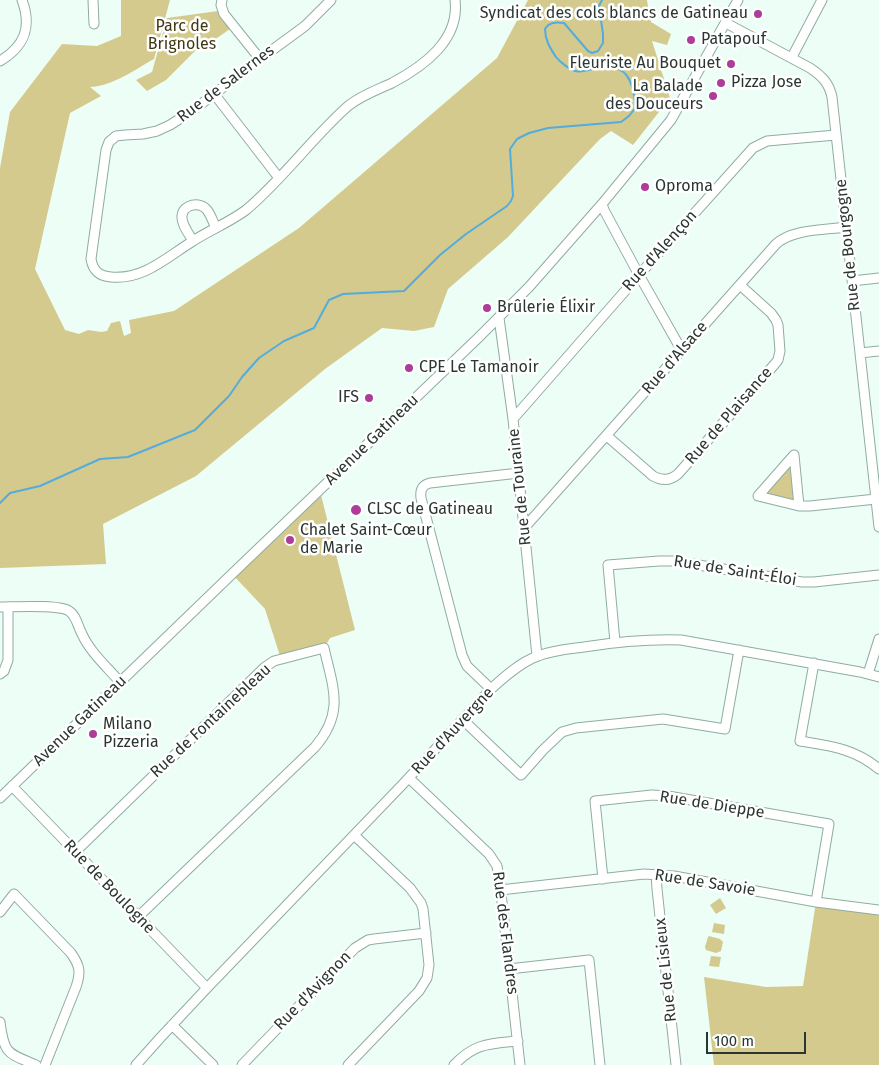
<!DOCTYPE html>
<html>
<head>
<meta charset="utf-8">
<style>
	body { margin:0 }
	#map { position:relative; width:879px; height:1065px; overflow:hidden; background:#ecfef6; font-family:"Fira Sans",sans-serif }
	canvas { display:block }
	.scale { position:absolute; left:706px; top:1032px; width:100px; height:22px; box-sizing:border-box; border:2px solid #2a3631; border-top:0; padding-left:6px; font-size:15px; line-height:18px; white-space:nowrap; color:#2a3631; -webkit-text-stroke:4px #fff; paint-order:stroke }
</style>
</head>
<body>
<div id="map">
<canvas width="879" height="1065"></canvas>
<div class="scale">100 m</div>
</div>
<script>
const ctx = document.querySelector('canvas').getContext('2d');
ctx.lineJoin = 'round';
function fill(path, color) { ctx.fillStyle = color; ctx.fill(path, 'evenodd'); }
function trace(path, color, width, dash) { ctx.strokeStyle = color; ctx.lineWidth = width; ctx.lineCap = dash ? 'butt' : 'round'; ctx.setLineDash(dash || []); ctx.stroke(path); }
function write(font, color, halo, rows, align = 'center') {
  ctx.font = font + ' "Fira Sans",sans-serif'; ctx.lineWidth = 5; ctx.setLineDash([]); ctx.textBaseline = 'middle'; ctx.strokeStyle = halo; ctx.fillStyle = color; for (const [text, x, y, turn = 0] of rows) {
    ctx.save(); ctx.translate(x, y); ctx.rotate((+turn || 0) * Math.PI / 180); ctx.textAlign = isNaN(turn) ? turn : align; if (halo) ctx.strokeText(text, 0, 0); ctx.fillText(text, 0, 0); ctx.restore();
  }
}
const green = new Path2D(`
	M121,0H170L154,59C134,70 113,86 90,87L101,96L70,113L35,269L65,330L79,334L88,330L101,332L107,331L111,323L120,321L124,336L131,333L129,320L174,311L299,228L497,58L528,0H647L649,13L651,22L671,34L667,45L652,41L670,98L633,145L611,131L600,139L508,237L448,289L434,327L414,331L382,328L325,369L196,476L103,524L106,564L0,568V168L10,112L62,44L97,46L121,36Z
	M218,11L230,29L214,40L201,45L166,80L147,91L136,80L152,72L167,18Z
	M794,455L799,506L758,496Z
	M320,491L355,630L330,638L324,648L281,659L265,609L232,574Z
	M720,898L726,908L716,914L710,905Z
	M816,902L879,910V1065H714L704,977L766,987L803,986Z
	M714,923L725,925L724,934L712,932Z
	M709,936L720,939L723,942L721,951L716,953L706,950L705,947L708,937Z
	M711,956L721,957L719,967L709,966Z`);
const stream = new Path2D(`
	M0,503L10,493L40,486L100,459L128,457L195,430L229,396L242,377L259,358L284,341L314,328L329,300L343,294L404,291L440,255L466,234L507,206L511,201L513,196L510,149L517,139L529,133L548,128L621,122L629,116L636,107C633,83 628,61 597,68C591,69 582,73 575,71C569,69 560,62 556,57C550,48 545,40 545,29C549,22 556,22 564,23L588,51L592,53L598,51L603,43V34L599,6L602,0`);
const minor = new Path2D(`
	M93,0L94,24
	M222,0L221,5L224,14L260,59
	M331,0L305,26L260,59L192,111L170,125L157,131L143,134L125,135L116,136L109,142L106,150L91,259C93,271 99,276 111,277C144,280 167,257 193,241C210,230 230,222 246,210C283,179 312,138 348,106C362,95 377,90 392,83C424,66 460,40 455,0
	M726,23L810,68C822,76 829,83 832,97L879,527
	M792,57L822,0
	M0,61C25,46 32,27 22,0
	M215,95L279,178
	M602,204L604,210L639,275L682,351
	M193,241C189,234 181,224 182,216C183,204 200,201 207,210C211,215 213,222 216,228
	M852,281L879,278
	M499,318L513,419L537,656
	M860,353L879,351
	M513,419L639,275L753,148L767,141L836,135
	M607,436L653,476C662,481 670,481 678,474L774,365L778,360L780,351L778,325L776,320L771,313L740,285
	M794,455L758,496L799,506H810L876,499
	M794,455L799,506
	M525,527L776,244C792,229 825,230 846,227
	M0,607C14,607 59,604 69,611C76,615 78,627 82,634C90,652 107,667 120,682
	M615,642L608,565L659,561H674L802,582H814L879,575
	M814,663L800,741C830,746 854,748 879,769
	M0,674L4,671L8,660V607
	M868,674L879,639
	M491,689L467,666L462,655L421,498C420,490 422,485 430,483L519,473
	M463,720L521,775L543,750L562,732L576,728L663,719L725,729L739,650
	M409,778L489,854L497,866L500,884L520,1065
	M12,786L207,988
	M0,798L232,574L478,338L529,287L602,204L671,120L738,0
	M75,852L265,667L274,661L324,648C333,688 345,712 315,747L138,917
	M656,874L657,889L676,1065
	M603,879L595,801L652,795L668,796L829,824L816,902
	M500,890L644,874L674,876L816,902L879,910
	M0,912L14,894L71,953C80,966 81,972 76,987L45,1065
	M509,969L589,960L600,1065
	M0,1022C4,1055 8,1053 36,1065
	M172,1025L213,1065
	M136,1065L161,1037L207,988L403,784L491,689C505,676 521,662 538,656C553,650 569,649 584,647C616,642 648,639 681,640L860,672L879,677
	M242,1065L355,948L368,940L374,939L426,933
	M348,1065L419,991L427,978L429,965L423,909L421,903L410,888L354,835
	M454,1065C475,1043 489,1044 518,1041`);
const markers = [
	[758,14,5,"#ae3d99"],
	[691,40,5,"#ae3d99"],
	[731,64,5,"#ae3d99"],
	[721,83,5,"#ae3d99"],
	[713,96,5,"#ae3d99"],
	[645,187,5,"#ae3d99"],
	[487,308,5,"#ae3d99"],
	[409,368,5,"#ae3d99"],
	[369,398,5,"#ae3d99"],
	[356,510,6,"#ae3d99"],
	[290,540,5,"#ae3d99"],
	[93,734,5,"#ae3d99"]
];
const poiNames = [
	["Syndicat des cols blancs de Gatineau",748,14,"right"],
	["Patapouf",701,40],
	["Fleuriste Au Bouquet",721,64,"right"],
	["Pizza Jose",731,83],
	["La Balade",703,87,"right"],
	["des Douceurs",703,105,"right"],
	["Oproma",655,187],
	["Brûlerie Élixir",497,308],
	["CPE Le Tamanoir",419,368],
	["IFS",359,398,"right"],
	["CLSC de Gatineau",367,510],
	["Chalet Saint-Cœur",300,531],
	["de Marie",300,549],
	["Milano",103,725],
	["Pizzeria",103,743]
];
const parkNames = [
	["Parc de",182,27],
	["Brignoles",182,45]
];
const streetNames = [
	["Rue de Salernes",226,84,-37],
	["Rue de Bourgogne",848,245,-96],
	["Rue d'Alençon",660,251,-48],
	["Rue d'Alsace",675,358,-49],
	["Rue de Plaisance",729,416,-49],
	["Avenue Gatineau",372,440,-44],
	["Rue de Touraine",520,487,-96],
	["Rue de Saint-Éloi",735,571,9],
	["Avenue Gatineau",80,721,-44],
	["Rue de Fontainebleau",211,721,-43],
	["Rue d'Auvergne",453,731,-47],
	["Rue de Dieppe",712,805,9],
	["Rue de Savoie",705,883,9],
	["Rue de Boulogne",109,887,46],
	["Rue des Flandres",505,933,83],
	["Rue de Lisieux",666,970,-96],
	["Rue d'Avignon",313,991,-46]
];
fill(green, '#d4ca8d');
trace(stream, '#53acdc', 2);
trace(minor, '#90aca0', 11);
trace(minor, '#fff', 9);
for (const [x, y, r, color] of markers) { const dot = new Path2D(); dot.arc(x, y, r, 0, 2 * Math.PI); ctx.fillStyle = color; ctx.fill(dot); trace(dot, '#fff', 2); }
write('16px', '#2a3631', '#fff', poiNames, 'left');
write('16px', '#3e3711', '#fff', parkNames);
write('16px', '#2a3631', '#fff', streetNames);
</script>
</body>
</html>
